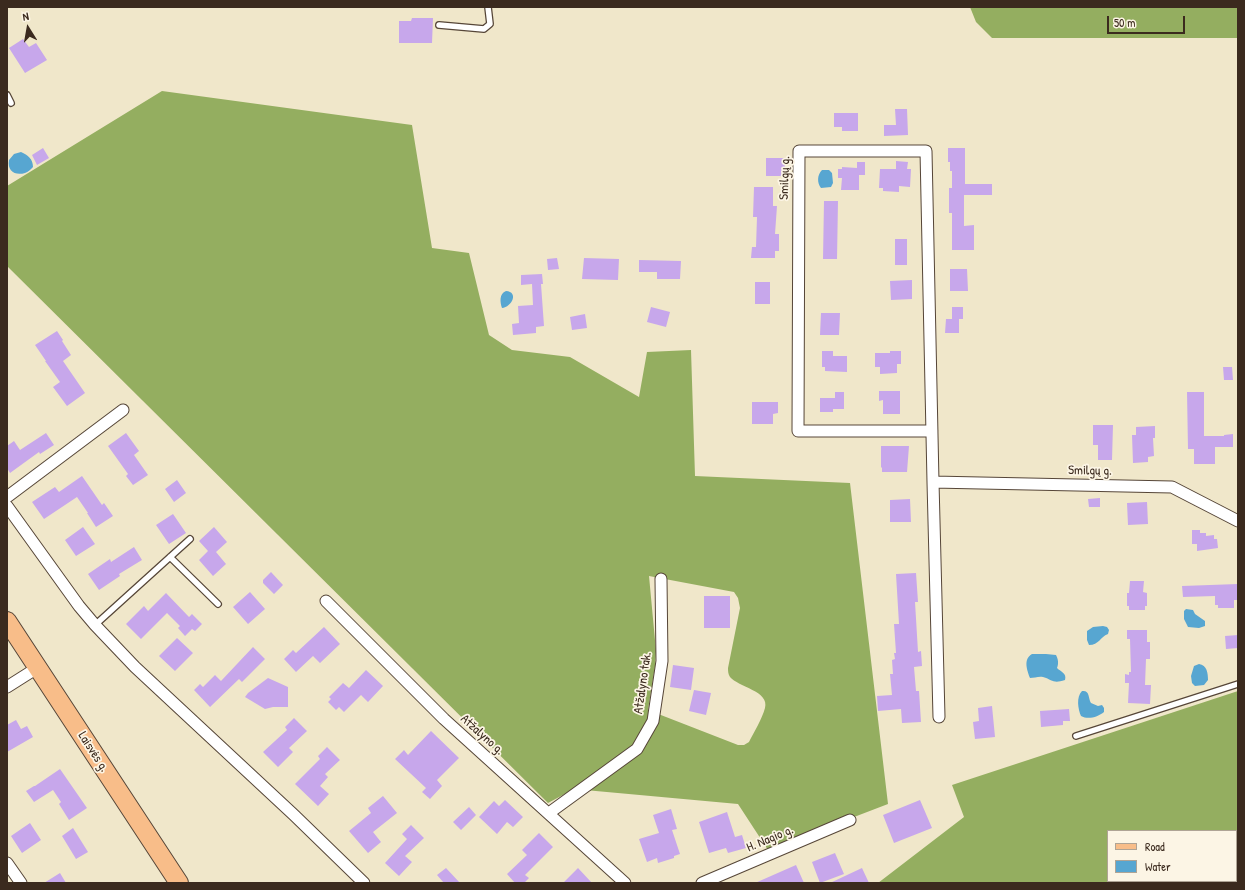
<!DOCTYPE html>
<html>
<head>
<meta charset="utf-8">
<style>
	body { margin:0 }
	#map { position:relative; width:1245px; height:890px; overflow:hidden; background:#f0e7ca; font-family:"Patrick Hand",sans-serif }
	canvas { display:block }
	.frame { position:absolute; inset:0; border:8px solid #3b2a1e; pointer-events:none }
	.legend { position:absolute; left:1107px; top:830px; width:130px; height:52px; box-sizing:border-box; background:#fcf5e5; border:1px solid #afa495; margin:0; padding:5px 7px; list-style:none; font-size:12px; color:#3b2a1e }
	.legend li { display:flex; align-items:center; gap:8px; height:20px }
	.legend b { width:20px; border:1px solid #afa495 }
	.north { position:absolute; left:8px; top:8px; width:40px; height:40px; -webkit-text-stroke:3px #fcf5e5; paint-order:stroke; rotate:349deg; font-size:11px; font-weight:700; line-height:16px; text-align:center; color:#3b2a1e }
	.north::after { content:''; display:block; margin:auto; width:14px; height:18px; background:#3b2a1e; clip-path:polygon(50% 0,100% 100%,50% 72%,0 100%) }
	.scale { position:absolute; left:1107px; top:16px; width:78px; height:18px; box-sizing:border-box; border:2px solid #3b2a1e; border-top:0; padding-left:5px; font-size:12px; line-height:14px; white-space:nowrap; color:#3b2a1e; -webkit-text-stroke:3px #fcf5e5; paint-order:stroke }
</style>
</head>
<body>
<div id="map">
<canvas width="1245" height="890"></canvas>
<div class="frame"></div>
<ul class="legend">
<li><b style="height:5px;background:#f8bd89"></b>Road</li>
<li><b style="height:11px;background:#57a6d1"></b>Water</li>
</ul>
<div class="north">N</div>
<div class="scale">50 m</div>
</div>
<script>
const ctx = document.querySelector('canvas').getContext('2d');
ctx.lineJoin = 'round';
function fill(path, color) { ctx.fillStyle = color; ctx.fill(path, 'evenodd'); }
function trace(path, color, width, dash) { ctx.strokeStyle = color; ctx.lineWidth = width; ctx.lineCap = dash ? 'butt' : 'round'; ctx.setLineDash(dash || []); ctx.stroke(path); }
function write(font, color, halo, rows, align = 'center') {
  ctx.font = font + ' "Patrick Hand",sans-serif'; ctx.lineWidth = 3.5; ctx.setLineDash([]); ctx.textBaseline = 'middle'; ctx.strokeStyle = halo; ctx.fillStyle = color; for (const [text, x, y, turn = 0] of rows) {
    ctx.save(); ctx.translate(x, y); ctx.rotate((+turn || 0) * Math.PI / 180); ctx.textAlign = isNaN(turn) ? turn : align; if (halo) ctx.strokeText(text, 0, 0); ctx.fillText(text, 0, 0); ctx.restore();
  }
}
const forest = new Path2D(`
	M970,7H1238V38H992L976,22Z
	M162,91L412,125L432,248L469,253L489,335L512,350L570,357L639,397L647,352L691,350L695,476L850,483L888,804L768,850L738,804L574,789L548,803L7,266V186ZM649,576L734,592L738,598L740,608L728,668C728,671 728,674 730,677C738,687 770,691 765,708C762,719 754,732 749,742L744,745H738L648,710L655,666L656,651Z
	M1238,691V883H878L964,817L952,785ZM1108,831H1236V881H1108Z`);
const water = new Path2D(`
	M21,152C28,155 33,159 33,167C31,169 28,172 25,173C15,176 7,171 9,160L14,154Z
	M822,170H829L832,173L833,183L831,187L821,188C817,183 817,175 822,170Z
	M506,291C519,292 512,307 502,308C500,302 499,294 506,291Z
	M1186,609L1193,610L1195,614L1205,621V626L1199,628L1188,627L1184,619V611Z
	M1103,626L1107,627L1109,630L1108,634C1100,637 1099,645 1089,645L1087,640V631L1093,627Z
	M1032,654H1046L1056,655C1058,659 1059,663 1057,668C1061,672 1067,673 1065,680C1053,684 1053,680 1043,677C1039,676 1034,678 1030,678C1027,670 1023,659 1032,654Z
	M1199,664C1207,665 1208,673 1208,680L1204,685L1195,686L1192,683L1191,676L1194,666Z
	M1082,691C1090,690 1088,698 1091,703L1098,706L1102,705L1104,708V712C1098,717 1088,720 1081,716C1078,709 1076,697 1082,691Z`);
const building = new Path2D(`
	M412,18H433L432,43H399V21H411Z
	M23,39L29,47L36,43L47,60L25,73L9,48Z
	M895,109H907L908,135L884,136V125H896Z
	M834,113H858V131H842V127H834Z
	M43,148L49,158L37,165L32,155Z
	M948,148H965V184H992V195H964V226L974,225V250H952V213H949V188H952V171H950V162H948Z
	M766,158H785V176H766Z
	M896,161L908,162L907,169H911L910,187L899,186V192L883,191V188H879L880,169H896Z
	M857,162H865V175H859V190H841L842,178H838V169H842V167L857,168Z
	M754,187H773V206H777L775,234H779V251H775V258H751L752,247H756L757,217H753Z
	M824,201H838L837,259H823Z
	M895,239H907V265H895Z
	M557,258L559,269L548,270L547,259Z
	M584,258L619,259L618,280L582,279Z
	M639,260L681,261L680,279H657V272H639Z
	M950,269H967L968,291H950Z
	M542,274L543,284H541L544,326L536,327V333L513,335L512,324L519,323L518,306L533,305L532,284L521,285V275Z
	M912,280V299L891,300L890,281Z
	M755,282H770V304H755Z
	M651,307L670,312L666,327L647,322Z
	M952,307H963V319H952Z
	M821,313H840L839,335H820Z
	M585,314L587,328L572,330L570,317Z
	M946,319H959V333H945Z
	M57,331L63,340L62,341L71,355L63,361L85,393L67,406L53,387L60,382L45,361H46L35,345Z
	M822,351H833V356H847V372L825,371V367H822Z
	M890,351H901V364H897V373L880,374V367H875V353H890Z
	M1223,367H1232L1233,380H1224Z
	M879,391H900V414H883V400L879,401Z
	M835,392H844V409H833V412H820V398H835Z
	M1187,392H1204V436H1224V435L1233,434V447H1215V464H1194V449H1188Z
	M752,402H778V413L773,414V424H752Z
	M1093,425H1113L1112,460H1098V445H1093Z
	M1155,426V438H1153L1154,456L1148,457V462L1133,463L1132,435H1136V427Z
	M46,433L54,445L40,454L39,452L10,473L7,468V446L14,441L20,450Z
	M126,433L139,451L134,455L148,475L133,485L126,476L128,474L108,446Z
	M881,446H909L907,472H882V467L881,468Z
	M82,476L102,505L104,503L113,516L96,527L87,513H88L77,497L44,519L32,502L55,487L59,492Z
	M177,480L186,493L174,502L165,489Z
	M1100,498V507H1089L1088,499Z
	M910,499L911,522H890V500Z
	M1147,502L1148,524L1128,525L1127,503Z
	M173,514L186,533L169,544L156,525Z
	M83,527L95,544L76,556L65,540Z
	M214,527L227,542L216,552L226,564L213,576L199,560L208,551L199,541Z
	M1192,530H1200V533H1206V536L1214,535V539H1217L1218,548L1197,551V544H1192Z
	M134,547L142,560L119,574L120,576L99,590L88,574L110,559L111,562Z
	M271,572L283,585L274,594L263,583V580Z
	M916,573L918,602H915L918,652L921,651L922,666L914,667L916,691H919L921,722L902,723L901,709L878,711L877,696L892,695L890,674H893L892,660L895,659L894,653H896L894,624H899L896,574Z
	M1130,581H1144L1143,592L1147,593V606H1145V610H1129V606H1127V593H1129Z
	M1238,584V600H1234V608H1218V605H1215V596L1183,597L1182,586Z
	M250,592L265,609L248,624L233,607Z
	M166,593L189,617L192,614L202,624L195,631L192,629L185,636L178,628L180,626L167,613L141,639L126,624L144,606L148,611Z
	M704,596H730V628H704Z
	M324,627L340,644L320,663L313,656L296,672L284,659L293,650L296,653Z
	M1127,630H1147V642H1150V659H1146L1145,685H1151L1150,704L1128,703L1129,683H1125V674L1129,675V672H1131L1130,639H1127Z
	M1238,635V648L1226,649L1225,636Z
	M177,638L193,653L175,671L159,656Z
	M253,647L265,659L242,682L239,679L210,707L194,690L200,684L203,687L215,675L221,681Z
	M673,665L694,668L691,690L670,687Z
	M366,670L383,686L368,702L361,695L344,712L339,707L336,710L328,702L331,699L329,697L343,683L349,688Z
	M268,678L288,687V707H273L265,709L245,697L248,693Z
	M694,690L711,693L706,715L689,711Z
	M992,706L995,737L975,739L973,722L979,721L978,708Z
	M1069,709L1070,721H1063V725L1041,727L1040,711Z
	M294,718L307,731L289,748L293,752L278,767L263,752L287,730L285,727Z
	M16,720L21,729L27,726L33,737L7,752V725Z
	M431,731L459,758L437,780L442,786L430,799L422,792L426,788L395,759L404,750L408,755Z
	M327,747L340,760L325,774L328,777L320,786L329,794L318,806L295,784L320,759L318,756Z
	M60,769L87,808L69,820L59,804L61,802L53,790L34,802L26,791L34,786H35Z
	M383,796L397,813L373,832L381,842L368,853L349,831L371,813L368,808Z
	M505,800L523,817L513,827L507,822L497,834L479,817L494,801L499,806Z
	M920,800L932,828L894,843L883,815Z
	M469,807L476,815L461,830L453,822Z
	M671,809L677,829L672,830L680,854L674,856V858L658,863L657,858L647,862L639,839L659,833L653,815Z
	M727,812L735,837L742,835L746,848L728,853L726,848L709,853L699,822Z
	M30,823L41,840L22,853L11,836Z
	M411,825L424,838L405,856L412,862L399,876L385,863L407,839L402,834Z
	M73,828L88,852L76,859L62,836Z
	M539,833L553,847L525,875L529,878L524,883H515L507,874L527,855L522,850Z
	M835,853L844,874L820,883L812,862Z
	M796,865L804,883H755Z
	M446,868L460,883H444L437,875Z
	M578,868L592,883H563Z
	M862,868L869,883H830Z
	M60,873L66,883H44Z`);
const lane = new Path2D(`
	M439,25L484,29L490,24L488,7
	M7,95L11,103
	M170,557L218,604
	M95,625L190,539
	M1076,736L1238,684`);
const street = new Path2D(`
	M932,431H798L799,151H926L933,482L1172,487L1238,521
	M933,482L939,717
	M7,497L123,410
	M7,506L79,606L95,625L135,667L294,815L364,883
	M326,601L444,719L625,883
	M7,687L37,668
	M549,813L637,749L653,721L662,661L661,579
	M7,863L21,883
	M702,883L850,820`);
const primary = new Path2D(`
	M7,621L179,883`);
const streetNames = [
	["Smilgų g.",785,178,-88],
	["Smilgų g.",1090,471,1],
	["Atžalyno tak.",643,683,-82],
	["Atžalyno g.",482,735,42],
	["Laisvės g.",93,752,57],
	["H. Nagio g.",770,839,-23]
];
fill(forest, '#94ae60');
fill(water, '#57a6d1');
fill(building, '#c7a7eb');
trace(lane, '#564638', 8);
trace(street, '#564638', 13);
trace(primary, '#564638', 20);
trace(lane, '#fff', 5.5);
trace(street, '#fff', 11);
trace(primary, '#f8bd89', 18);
write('13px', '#3b2a1e', '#fcf5e5', streetNames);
</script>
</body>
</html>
